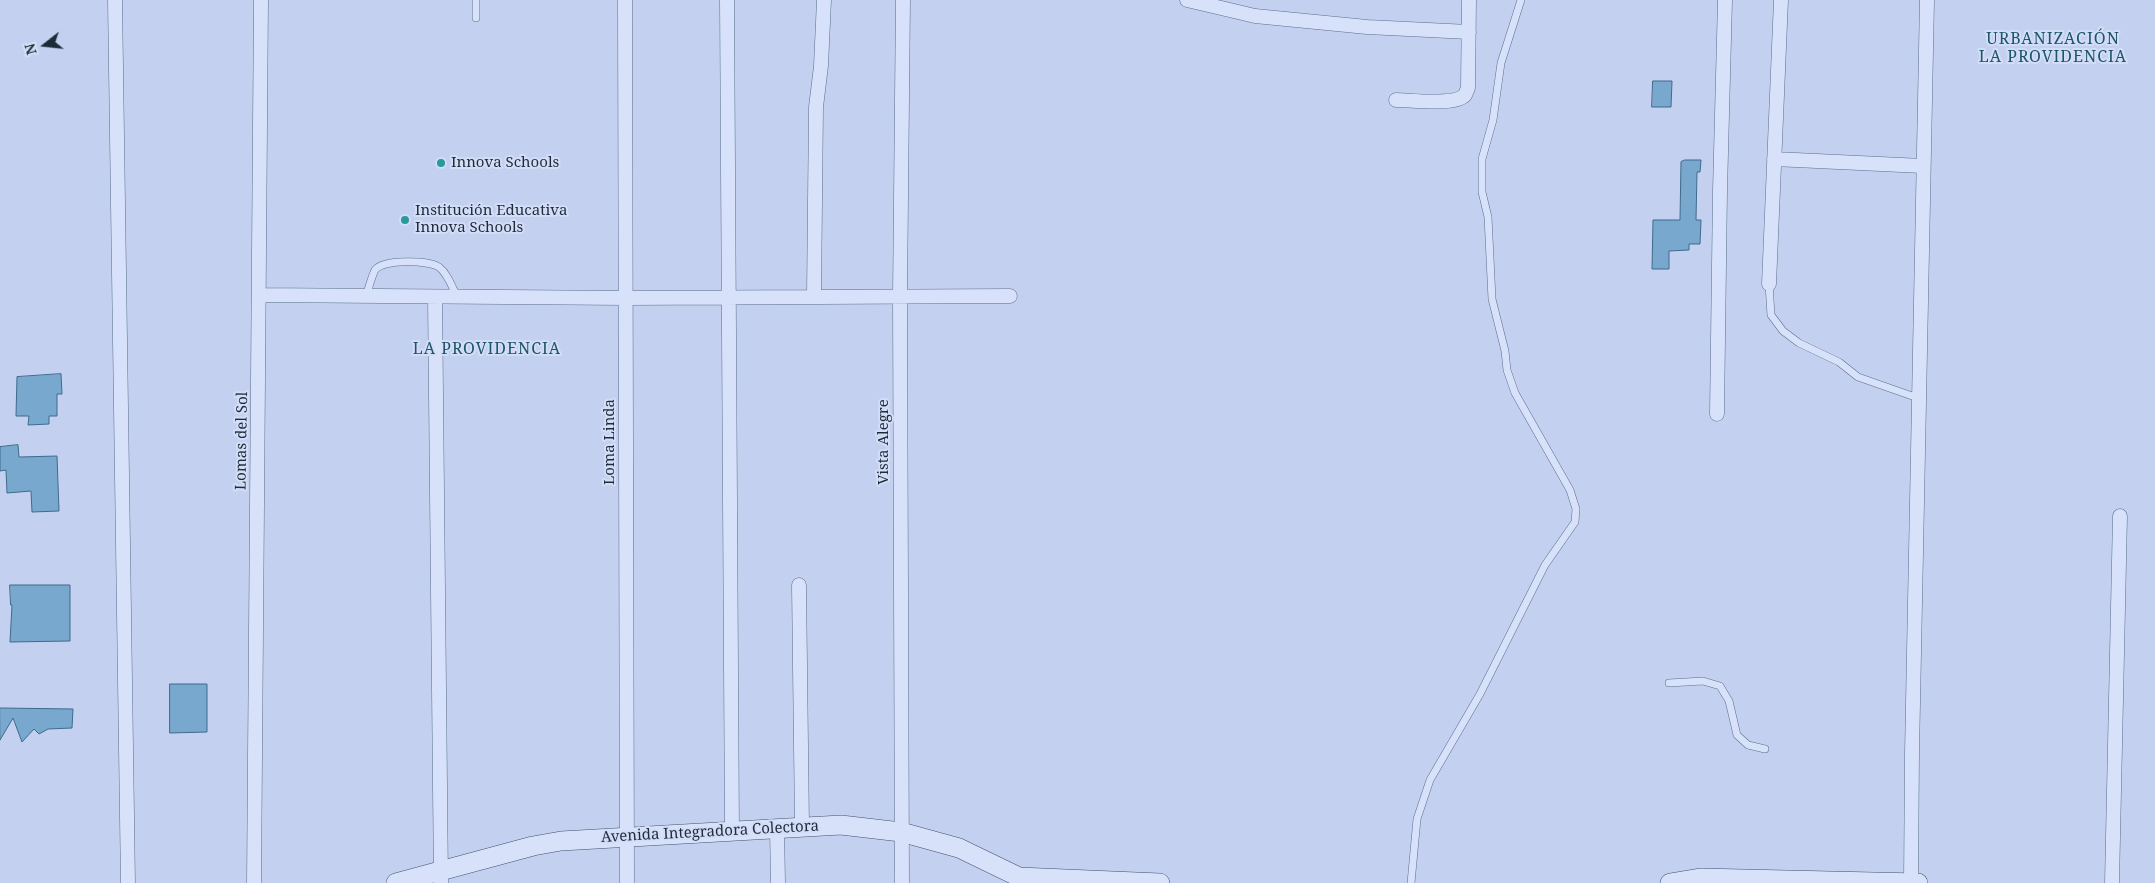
<!DOCTYPE html>
<html>
<head>
<meta charset="utf-8">
<style>
	body { margin:0 }
	#map { position:relative; width:2155px; height:883px; overflow:hidden; background:#c4d0f0; font-family:"Noto Serif",serif }
	canvas { display:block }
	.north { position:absolute; left:20px; top:20px; width:50px; height:50px; -webkit-text-stroke:4px #d4ddf7; paint-order:stroke; rotate:254deg; font-size:14px; font-weight:700; line-height:20px; text-align:center; color:#1e2c3a }
	.north::after { content:''; display:block; margin:auto; width:18px; height:22px; background:#1e2c3a; clip-path:polygon(50% 0,100% 100%,50% 72%,0 100%) }
</style>
</head>
<body>
<div id="map">
<canvas width="2155" height="883"></canvas>
<div class="north">N</div>
</div>
<script>
const ctx = document.querySelector('canvas').getContext('2d');
ctx.lineJoin = 'round';
function fill(path, color) { ctx.fillStyle = color; ctx.fill(path, 'evenodd'); }
function trace(path, color, width, dash) { ctx.strokeStyle = color; ctx.lineWidth = width; ctx.lineCap = dash ? 'butt' : 'round'; ctx.setLineDash(dash || []); ctx.stroke(path); }
function write(font, color, halo, rows, align = 'center') {
  ctx.font = font + ' "Noto Serif",serif'; ctx.lineWidth = 4; ctx.setLineDash([]); ctx.textBaseline = 'middle'; ctx.strokeStyle = halo; ctx.fillStyle = color; for (const [text, x, y, turn = 0] of rows) {
    ctx.save(); ctx.translate(x, y); ctx.rotate((+turn || 0) * Math.PI / 180); ctx.textAlign = isNaN(turn) ? turn : align; if (halo) ctx.strokeText(text, 0, 0); ctx.fillText(text, 0, 0); ctx.restore();
  }
}
const building = new Path2D(`
	M1653,81H1672L1671,107H1652Z
	M1685,160H1701L1700,172H1697L1696,220H1701L1700,244H1689V250L1669,251V269H1652L1653,220H1680L1681,162Z
	M61,374L62,394H57V416H49V424L28,425L29,416H16L17,377Z
	M18,445L19,457L57,456L59,511L32,512L31,491L7,493L6,470L0,471V447Z
	M10,585H70V641L10,642L12,605H11Z
	M170,684H207V732L170,733Z
	M0,708L73,709L72,728L48,729L39,734L34,729L22,742L13,718L0,740Z`);
const lane = new Path2D(`
	M476,0V18
	M1769,284L1771,315L1783,331L1799,343L1839,362L1858,377L1918,398
	M366,296C369,288 371,278 375,270C383,259 428,260 439,267C448,274 452,287 457,297
	M1669,683L1703,681L1720,686L1729,701L1737,735L1748,745L1765,749
	M1411,883L1417,819L1430,780L1480,694L1545,565L1575,522L1576,509L1570,490L1515,393L1507,370L1505,351L1492,299L1488,217L1482,192V159L1493,120L1501,63L1521,0`);
const street = new Path2D(`
	M115,0L128,883
	M625,0L627,883
	M727,0L732,832
	M1187,0L1255,16L1367,27L1469,32
	M1396,100C1411,100 1455,106 1465,95C1465,95 1468,88 1468,88L1469,0
	M1774,159L1923,166
	M1769,284L1781,0
	M260,295L626,298L1010,296
	M814,296L816,107L821,66L824,0
	M435,297L441,883
	M1717,414L1720,191L1725,0
	M799,585L802,827
	M777,828L778,883
	M254,883L261,0
	M902,883L900,297L903,0
	M1911,883L1912,753L1927,0
	M2112,883L2120,516`);
const secondary = new Path2D(`
	M396,883L533,846L561,841L841,825L901,832L959,848L1019,877L1160,883
	M1670,883L1700,878L1918,883`);
const markers = [
	[441,163,5,"#28999c"],
	[405,220,5,"#28999c"]
];
const poiNames = [
	["Innova Schools",451,163],
	["Institución Educativa",415,211],
	["Innova Schools",415,228]
];
const streetNames = [
	["Lomas del Sol",242,441,-89],
	["Loma Linda",610,442,-90],
	["Vista Alegre",884,442,-90],
	["Avenida Integradora Colectora",710,832,-3]
];
const neighbourhoodNames = [
	["URBANIZACIÓN",2053,39],
	["LA PROVIDENCIA",2053,57],
	["LA PROVIDENCIA",487,349]
];
fill(building, '#79a8cf');
trace(building, '#3f6a8b', 1);
trace(lane, '#5a6f8b', 8);
trace(street, '#5a6f8b', 15);
trace(secondary, '#3d536d', 20);
trace(lane, '#d8e1fa', 7);
trace(street, '#d8e1fa', 14);
trace(secondary, '#d8e1fa', 19);
for (const [x, y, r, color] of markers) { const dot = new Path2D(); dot.arc(x, y, r, 0, 2 * Math.PI); ctx.fillStyle = color; ctx.fill(dot); trace(dot, '#d4ddf7', 2); }
write('15px', '#1e2c3a', '#d4ddf7', poiNames, 'left');
write('15px', '#1e2c3a', '#d4ddf7', streetNames);
ctx.letterSpacing = '1px';
write('16px', '#1c5668', '#d4ddf7', neighbourhoodNames);
ctx.letterSpacing = '0px';
</script>
</body>
</html>
